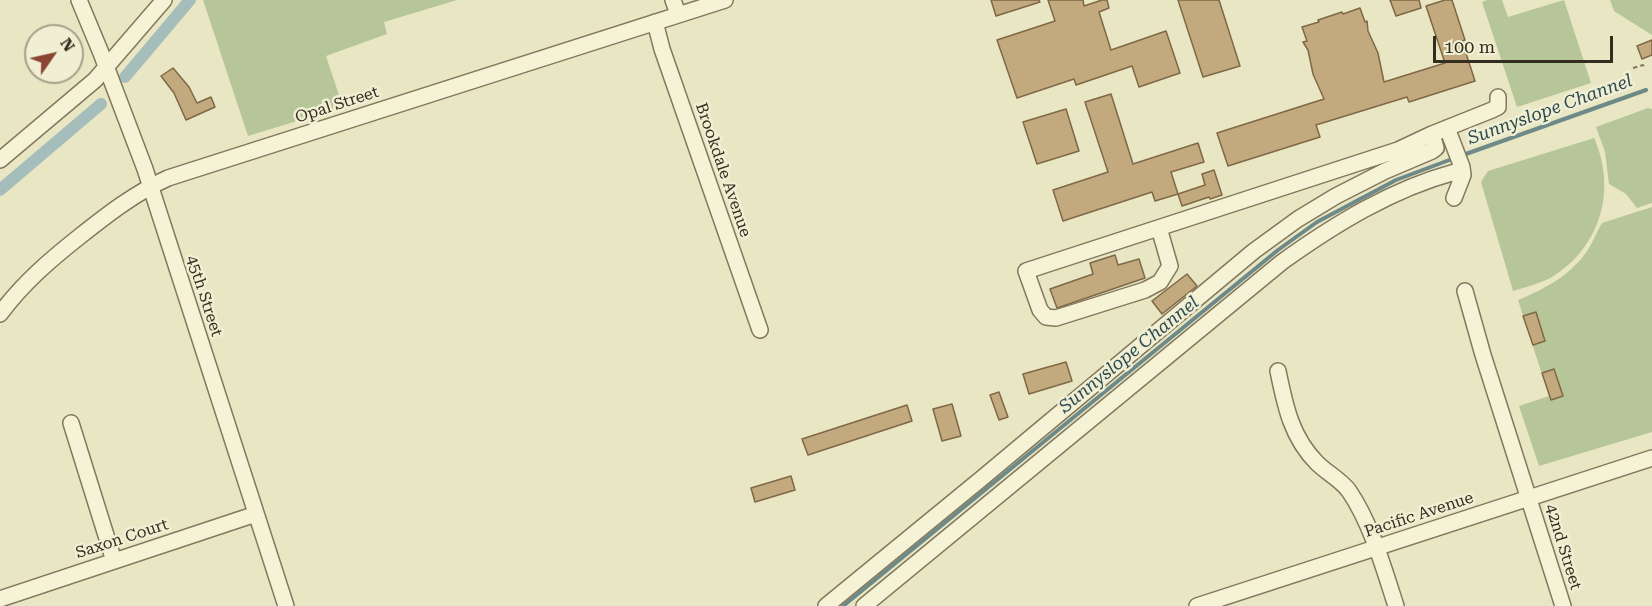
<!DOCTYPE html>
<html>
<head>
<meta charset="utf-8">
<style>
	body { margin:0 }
	#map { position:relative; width:1652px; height:606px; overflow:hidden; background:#e9e6c4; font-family:"Roboto Serif",serif }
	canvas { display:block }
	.north { position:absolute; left:24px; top:24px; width:60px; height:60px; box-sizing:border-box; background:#f1efd3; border:2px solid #a5a18b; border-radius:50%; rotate:56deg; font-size:16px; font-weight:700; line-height:24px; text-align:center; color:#332d1f }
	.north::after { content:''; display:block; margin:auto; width:21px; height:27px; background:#8b4533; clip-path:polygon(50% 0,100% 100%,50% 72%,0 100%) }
	.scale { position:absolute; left:1433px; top:36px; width:180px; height:27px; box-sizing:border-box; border:3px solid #332d1f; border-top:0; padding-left:8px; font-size:18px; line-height:21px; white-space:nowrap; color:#332d1f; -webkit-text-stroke:4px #f1efd3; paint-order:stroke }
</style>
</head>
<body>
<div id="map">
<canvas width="1652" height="606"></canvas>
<div class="north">N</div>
<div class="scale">100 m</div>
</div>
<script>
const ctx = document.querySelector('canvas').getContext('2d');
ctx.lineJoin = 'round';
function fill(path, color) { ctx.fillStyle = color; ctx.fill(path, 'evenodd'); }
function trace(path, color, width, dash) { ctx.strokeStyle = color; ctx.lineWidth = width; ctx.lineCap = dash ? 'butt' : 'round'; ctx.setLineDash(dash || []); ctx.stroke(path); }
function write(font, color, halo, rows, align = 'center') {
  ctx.font = font + ' "Roboto Serif",serif'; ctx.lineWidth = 5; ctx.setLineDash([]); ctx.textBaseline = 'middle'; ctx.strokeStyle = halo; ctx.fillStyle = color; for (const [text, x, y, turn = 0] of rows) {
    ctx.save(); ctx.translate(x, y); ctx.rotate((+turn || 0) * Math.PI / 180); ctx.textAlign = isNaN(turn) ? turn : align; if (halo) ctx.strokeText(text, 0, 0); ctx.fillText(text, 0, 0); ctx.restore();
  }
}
const green = new Path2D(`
	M203,0H457L384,22L387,34L326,56L343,107L248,136Z
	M1487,0H1502L1508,17L1564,0L1591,83L1517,107L1482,2Z
	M1610,0H1652V35L1614,11Z
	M1648,108L1652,109V203L1637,208L1626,194L1609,184L1605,152L1596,127Z
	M1594,138C1617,189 1601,247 1552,277C1541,283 1526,287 1513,291L1481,182L1488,171Z
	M1652,207V432L1539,466L1519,406L1549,396L1518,300C1545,289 1573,274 1589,248C1594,240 1597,231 1602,223Z`);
const stream = new Path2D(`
	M1463,155L1646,90
	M843,606L1278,250L1317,222L1396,180L1452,159`);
const canal = new Path2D(`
	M125,77L190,0
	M0,190L101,104`);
const building = new Path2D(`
	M991,0H1039L1040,2L996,16Z
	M1048,0H1083L1084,6L1102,0H1107L1109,8L1099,12L1111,50L1166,31L1180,73L1139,87L1132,66L1076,85L1074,79L1017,98L997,40L1055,21Z
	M1178,0H1219L1240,66L1203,77Z
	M1390,0H1419L1421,8L1396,16Z
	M1445,0H1452L1465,40L1462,41L1475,81L1409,102L1407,97L1316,125L1320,137L1228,166L1217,133L1324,99L1313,74L1308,50L1303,42L1307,41L1302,27L1319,22L1318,20L1342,12L1343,14L1360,8L1365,22L1367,21L1368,31L1378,53L1384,82L1445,63L1426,6Z
	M1652,40V55L1642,59L1637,46Z
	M173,68L189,87L197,103L211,97L215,107L186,120L174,93L161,76Z
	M1111,94L1133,164L1198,143L1204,162L1171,172L1178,194L1155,201L1152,192L1063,221L1053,190L1108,172L1085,102Z
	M1066,109L1079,151L1037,164L1023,122Z
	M1214,170L1222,195L1210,199L1209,197L1182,206L1178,194L1205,185L1202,174Z
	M1115,255L1118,265L1139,259L1145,278L1057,308L1050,289L1093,274L1090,263Z
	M1187,274L1197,286L1162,314L1152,301Z
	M1536,312L1545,341L1533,345L1523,316Z
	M1066,362L1072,381L1029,394L1023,374Z
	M1554,369L1563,396L1551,400L1542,373Z
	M999,392L1008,417L999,420L990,395Z
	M952,404L961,436L942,441L933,409Z
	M907,405L912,421L808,455L802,439Z
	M791,476L795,490L755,502L751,488Z`);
const path = new Path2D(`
	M1633,68L1643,65L1645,69`);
const minor = new Path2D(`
	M79,0L101,53L145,169L286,606
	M673,0L678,14
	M655,22L662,49L760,330
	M1447,128L1462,167L1463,175L1454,198
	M0,160L95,80L164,0
	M1159,228L1170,266L1160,282L1145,290L1056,318L1046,317L1040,310L1026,271L1398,150L1432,134L1492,110L1498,107V97
	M1465,291L1483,355L1563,606
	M0,314C23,283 50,260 79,237C108,214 135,193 168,178L725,0
	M1278,371C1285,405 1291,437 1317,463C1327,473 1341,480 1349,491C1371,523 1384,569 1396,606
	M71,423L114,561
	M0,599L256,514
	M826,606L981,479L1254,251L1298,219L1336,196L1385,171L1432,151L1436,148L1432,134
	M864,606L1282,262C1335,224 1392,189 1455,172
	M1197,606L1652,458`);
const streetNames = [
	["Opal Street",337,105,-18],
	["Brookdale Avenue",723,170,71],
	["45th Street",204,296,72],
	["Pacific Avenue",1419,515,-18],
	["Saxon Court",122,539,-18],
	["42nd Street",1563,547,73]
];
const waterNames = [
	["Sunnyslope Channel",1550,110,-20],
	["Sunnyslope Channel",1129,355,-39]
];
fill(green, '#b7c699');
trace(stream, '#6d8a89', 4);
trace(canal, '#a5bdbb', 12);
fill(building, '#c3aa7e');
trace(building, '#7e6845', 1.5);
trace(minor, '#82785c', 18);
trace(path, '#82785c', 2, [4.5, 3]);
trace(minor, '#f5f2d6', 15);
write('16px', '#332d1f', '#f1efd3', streetNames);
write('italic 18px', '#304c52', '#f1efd3', waterNames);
</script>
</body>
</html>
